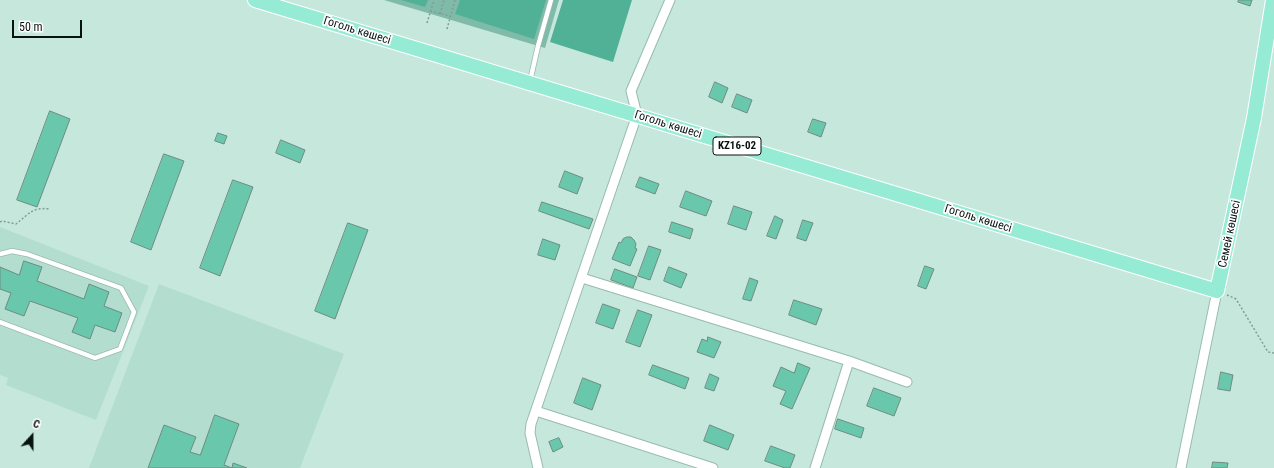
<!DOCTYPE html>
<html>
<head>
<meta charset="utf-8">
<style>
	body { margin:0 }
	#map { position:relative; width:1274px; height:468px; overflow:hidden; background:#c6e7dc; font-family:"Roboto Condensed",sans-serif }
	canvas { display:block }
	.north { position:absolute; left:12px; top:416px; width:40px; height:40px; -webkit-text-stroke:3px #fff; paint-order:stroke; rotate:21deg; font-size:11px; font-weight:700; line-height:16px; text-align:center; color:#071310 }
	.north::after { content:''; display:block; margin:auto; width:14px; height:18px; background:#071310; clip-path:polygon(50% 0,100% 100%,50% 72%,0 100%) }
	.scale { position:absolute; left:12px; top:20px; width:70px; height:18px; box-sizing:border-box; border:2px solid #071310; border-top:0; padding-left:5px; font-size:12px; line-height:14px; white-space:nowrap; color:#071310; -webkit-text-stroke:3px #fff; paint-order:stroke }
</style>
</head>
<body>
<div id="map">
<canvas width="1274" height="468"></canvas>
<div class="north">С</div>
<div class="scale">50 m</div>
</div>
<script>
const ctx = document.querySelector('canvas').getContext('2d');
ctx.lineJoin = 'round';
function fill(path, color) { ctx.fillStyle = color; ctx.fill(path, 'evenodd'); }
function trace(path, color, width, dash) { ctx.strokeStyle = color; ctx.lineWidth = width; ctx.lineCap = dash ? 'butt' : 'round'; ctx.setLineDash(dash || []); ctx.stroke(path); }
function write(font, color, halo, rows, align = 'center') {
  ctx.font = font + ' "Roboto Condensed",sans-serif'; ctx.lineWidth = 3.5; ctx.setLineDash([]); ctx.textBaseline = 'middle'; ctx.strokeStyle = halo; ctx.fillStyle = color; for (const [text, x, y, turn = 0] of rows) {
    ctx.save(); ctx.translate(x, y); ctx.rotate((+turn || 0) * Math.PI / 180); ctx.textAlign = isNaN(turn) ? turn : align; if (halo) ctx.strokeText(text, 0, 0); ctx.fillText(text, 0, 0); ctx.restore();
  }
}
const built = new Path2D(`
	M0,227L149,286L96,420L6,385L8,378L0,375Z
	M159,284L344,354L300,468H89Z`);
const green = new Path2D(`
	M384,0H559L545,48Z`);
const forest = new Path2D(`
	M401,0H428L425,7Z
	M460,0H546L534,39L455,14Z
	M563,0H632L613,62L550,42Z`);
const building = new Path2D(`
	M1239,0H1252L1250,6L1238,2Z
	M715,82L728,88L722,103L709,97Z
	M737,94L752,100L747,113L732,107Z
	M50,111L70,119L37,207L17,200Z
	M813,119L826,123L821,137L808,132Z
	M218,133L227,136L224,144L215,141Z
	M281,140L305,150L300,163L276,153Z
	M164,154L184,161L151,250L131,242Z
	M565,171L583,178L577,194L559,187Z
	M640,177L659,184L655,194L636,187Z
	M233,180L253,187L220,276L200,268Z
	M686,191L712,201L706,216L680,207Z
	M542,202L593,219L589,229L539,211Z
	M734,206L752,212L746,230L728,224Z
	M775,216L783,220L776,239L767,236Z
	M803,220L813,223L806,241L797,238Z
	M672,222L693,229L690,239L669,232Z
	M348,223L368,230L335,319L315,311Z
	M627,237H631L634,240L636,244L635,248L637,249L630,266L612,259L619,242L621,243L623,239Z
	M543,239L560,245L555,260L538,255Z
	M649,246L661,250L650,280L638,276Z
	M24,261L42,267L37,281L84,299L89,284L109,292L104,306L122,313L115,332L95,325L90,339L72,332L78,318L30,301L24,316L5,309L11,293L0,289V267L19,275Z
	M925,266L934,269L926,289L918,286Z
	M669,267L687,274L681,288L664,281Z
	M615,269L637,277L633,288L611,280Z
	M750,278L758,281L751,301L743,299Z
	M794,300L822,309L816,325L789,315Z
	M603,304L620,310L613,329L596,323Z
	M638,310L652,315L640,347L626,342Z
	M708,337L721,342L714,358L697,352L702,339L707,341Z
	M798,363L810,368L792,409L780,404L786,391L773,386L781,367L794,373Z
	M653,365L689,378L685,389L649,375Z
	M1221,372L1233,375L1230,391L1218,389Z
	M710,374L719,378L714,391L705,388Z
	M583,378L601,385L592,410L574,403Z
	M874,388L901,398L894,416L867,406Z
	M215,415L239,424L224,465L232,468L233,463L247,468H148L164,425L196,437L190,452L200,455Z
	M838,419L864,428L861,438L835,429Z
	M710,425L734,435L728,450L704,441Z
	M559,438L563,447L553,452L549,442Z
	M771,446L795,455L790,468H785L765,461Z
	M1213,462L1228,463L1227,468H1212Z`);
const path = new Path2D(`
	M430,11L450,16
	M440,14L444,0
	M427,23L434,0
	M447,29L455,0
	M0,222L2,221L16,224C30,213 32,207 50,209
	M1227,295L1236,299L1268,352L1274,353`);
const lane = new Path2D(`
	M530,81L538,46L551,0
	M0,254L12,251L27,254L121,288L134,312L120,349L95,358L0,322`);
const street = new Path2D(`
	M582,278L849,361L907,382
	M536,411L713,468
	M538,468L530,433L531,424L637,115L631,91L670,0
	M815,468L849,361
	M1181,468L1217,291`);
const primary = new Path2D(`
	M255,0L1217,291L1254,118L1273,0`);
const shields = [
	[737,146,48]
];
const shieldNames = [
	["KZ16-02",737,146]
];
const streetNames = [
	["Гоголь көшесі",357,31,17],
	["Гоголь көшесі",668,125,17],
	["Гоголь көшесі",978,219,17],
	["Семей көшесі",1230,234,-78]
];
fill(built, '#b3decf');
fill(green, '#7fbba8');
fill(forest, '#50b196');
fill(building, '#69c8ac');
trace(building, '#6d8c82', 1);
trace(lane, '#99baaf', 6);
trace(street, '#99baaf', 11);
trace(primary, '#fff', 16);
trace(path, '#839d95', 1.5, [2, 2]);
trace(lane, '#fff', 4.5);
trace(street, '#fff', 9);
trace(primary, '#96ebd5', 14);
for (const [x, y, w] of shields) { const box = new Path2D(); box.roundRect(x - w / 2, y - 9, w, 18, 3); ctx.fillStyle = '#fff'; ctx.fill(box); trace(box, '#071310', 1); }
write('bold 11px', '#071310', null, shieldNames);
write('12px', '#071310', '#fff', streetNames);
</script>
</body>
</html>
